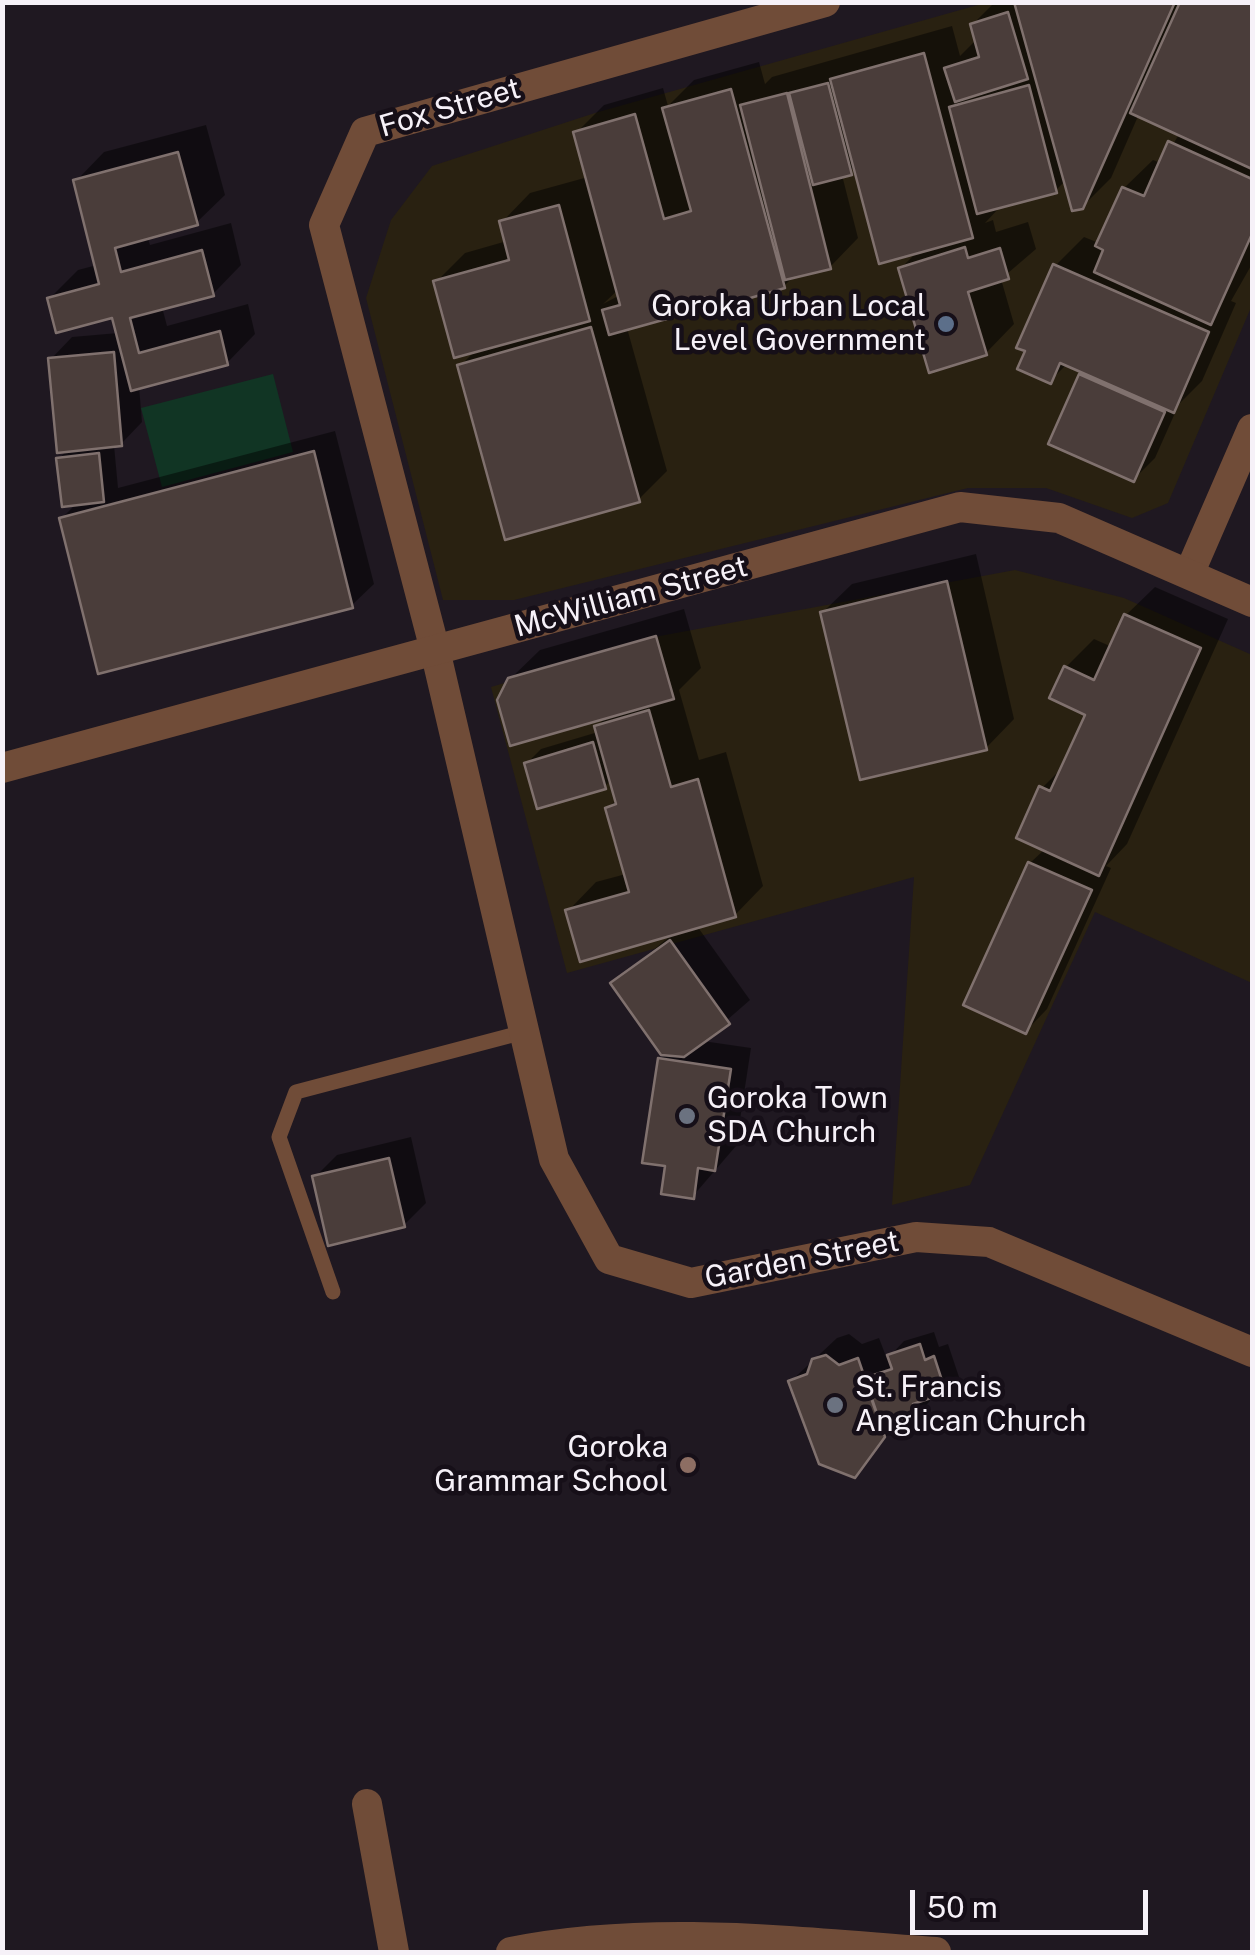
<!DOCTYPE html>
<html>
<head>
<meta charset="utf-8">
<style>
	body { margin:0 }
	#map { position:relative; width:1255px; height:1955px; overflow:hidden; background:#1f1821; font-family:"Public Sans",sans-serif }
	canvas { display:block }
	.frame { position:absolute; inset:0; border:5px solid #f6f1f8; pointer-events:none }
	.scale { position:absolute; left:910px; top:1890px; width:238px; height:45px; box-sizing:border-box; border:5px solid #f6f1f8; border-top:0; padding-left:12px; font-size:30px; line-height:35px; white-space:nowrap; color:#f6f1f8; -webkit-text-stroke:8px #160f18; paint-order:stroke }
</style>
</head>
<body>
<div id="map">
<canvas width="1255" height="1955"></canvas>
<div class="frame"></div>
<div class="scale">50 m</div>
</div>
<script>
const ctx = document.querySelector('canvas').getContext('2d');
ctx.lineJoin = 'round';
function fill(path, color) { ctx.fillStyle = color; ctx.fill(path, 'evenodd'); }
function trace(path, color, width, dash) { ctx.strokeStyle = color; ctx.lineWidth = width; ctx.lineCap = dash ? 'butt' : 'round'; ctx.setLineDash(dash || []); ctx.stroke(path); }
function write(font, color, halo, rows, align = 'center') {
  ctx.font = font + ' "Public Sans",sans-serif'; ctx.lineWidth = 9; ctx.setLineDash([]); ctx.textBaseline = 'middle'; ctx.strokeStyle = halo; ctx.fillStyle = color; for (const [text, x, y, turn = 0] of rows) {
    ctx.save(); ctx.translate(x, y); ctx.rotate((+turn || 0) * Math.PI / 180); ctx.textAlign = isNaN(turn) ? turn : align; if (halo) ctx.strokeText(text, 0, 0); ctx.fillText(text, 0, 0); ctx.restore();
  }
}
const commercial = new Path2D(`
	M985,3H1252V305L1168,503L1132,518L1046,488H968L514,600H443L366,298L391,220L432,166L595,113Z
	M1015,570L1124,598L1252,655V983L1095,912L970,1185L892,1205L914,877L567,973L491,687L660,636Z`);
const green = new Path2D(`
	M273,374L293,452L162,487L141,408Z`);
const shadow = new Path2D(`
	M995,2H1252V264L1231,301L1236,303L1202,381L1179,404L1155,458L1134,479L1081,375L1085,371L1068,363L1050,381L1028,350L1020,346L1056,265L1084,237L1099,243L1124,188L1153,160L1161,163L1180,133L1139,114L1111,178L1082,207L1066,180L1056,190L1000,207L985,223L993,220L996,232L1028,222L1036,249L1001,279L1014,324L986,353L900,269L919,250L856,167L842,175L858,238L830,267L795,275L784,286L711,299L704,306L627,328L667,471L638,500L460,366L476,350L436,282L465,253L507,241L502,222L530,193L588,177L576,133L604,105L663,88L668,106L694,80L759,62L765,84L772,77L952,26L960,56L977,39L972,25ZM619,289L620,295L603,304Z
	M206,125L225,195L196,223L147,236L150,245L231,223L241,265L213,294L162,307L167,326L248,304L255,334L227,363L139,386L142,422L121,444L114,445L118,488L335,431L374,584L352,605L62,518L78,502L59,459L68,449L51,359L72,337L118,333L114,315L49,299L78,270L97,265L76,181L104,152Z
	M976,554L1014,719L986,748L823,612L852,584Z
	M1155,587L1228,619L1127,844L1106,866L1111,868L1047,1009L1026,1031L1030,863L1045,849L1042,788L1066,764L1088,713L1066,667L1094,639L1112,647L1126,615Z
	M684,609L701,668L679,690L699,760L726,752L763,886L735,915L697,926L750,1000L703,1041L751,1048L736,1146L693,1196L668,1164L660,1059L664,1056L613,983L674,933L568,911L596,882L626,874L608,808L617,799L612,779L605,786L527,763L541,749L598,732L597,726L608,715L510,679L540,650Z
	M411,1137L426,1203L404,1225L315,1177L337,1155Z
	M934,1332L939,1347L948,1344L959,1377L944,1391L929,1396L930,1401L916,1416L900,1420L854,1475L790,1382L837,1338L849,1334L862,1344L879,1338L887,1359L904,1341Z`);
const building = new Path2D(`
	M1014,2H1175L1083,209L1072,211Z
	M1180,2H1252V169L1130,113Z
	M1008,12L1028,79L955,102L944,68L979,57L970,24Z
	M924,53L973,238L879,264L830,79Z
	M828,83L852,175L813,185L789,93Z
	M1029,85L1057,193L977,214L949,107Z
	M731,89L785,288L712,309L708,297L703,298L706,308L609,335L602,310L620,305L573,132L635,114L664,219L691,211L662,108Z
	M787,93L831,269L785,280L740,105Z
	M1168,141L1252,179V234L1211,325L1094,272L1103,250L1095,246L1122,187L1144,196Z
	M178,152L198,225L115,248L121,272L202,250L214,296L130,318L139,353L220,331L228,365L131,391L112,318L56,333L47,298L99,284L73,180Z
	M559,205L590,321L454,358L433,281L509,260L499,221Z
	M965,247L968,258L1000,248L1009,279L968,292L987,355L929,373L898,268Z
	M1053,264L1209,332L1174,413L1060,363L1051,384L1017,369L1025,351L1016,348Z
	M591,327L640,502L505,540L457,365Z
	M114,352L122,446L57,453L48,358Z
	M1079,374L1165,412L1134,482L1048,444Z
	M314,451L353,608L98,674L59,518Z
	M99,453L104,502L62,507L56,458Z
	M947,581L987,750L860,780L820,612Z
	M1124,614L1201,648L1099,876L1016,838L1039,786L1050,791L1085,715L1049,698L1064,666L1094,680Z
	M656,636L674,699L510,746L497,700L508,678Z
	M649,710L671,787L698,779L736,917L580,962L565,910L629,892L605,808L616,804L594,726Z
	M593,742L606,789L537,809L524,763Z
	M1028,862L1092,890L1026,1034L963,1005Z
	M670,940L730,1024L684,1057L661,1055L610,983Z
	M658,1058L731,1069L715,1171L698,1168L694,1199L661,1194L665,1166L642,1163Z
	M389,1158L405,1227L328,1246L312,1176Z
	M920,1344L925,1360L934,1356L946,1393L913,1404L917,1418L882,1429L864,1378L892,1369L887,1355Z
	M826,1355L839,1365L858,1358L885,1437L855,1478L819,1464L788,1381L807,1374L812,1359Z`);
const service = new Path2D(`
	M333,1292L279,1137L296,1092L524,1032`);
const minor = new Path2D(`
	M825,2L365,132L324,225L435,650L554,1159L609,1259L691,1283L916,1237L989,1242L1252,1352
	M1189,574L1252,429
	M367,1804L394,1952
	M511,1952C651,1924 796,1942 936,1952`);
const tertiary = new Path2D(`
	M2,768L960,507L1059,518L1252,602`);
const markers = [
	[946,324,10,"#5c6f8a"],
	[687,1116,10,"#6b7280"],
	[835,1405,10,"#6b7280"],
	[688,1465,10,"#8d6e63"]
];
const streetNames = [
	["Fox Street",450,108,-16],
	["McWilliam Street",631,597,-15],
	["Garden Street",802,1260,-11]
];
const poiNames = [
	["Goroka Urban Local",926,307],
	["Level Government",926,341],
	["Goroka Town",707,1099,"left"],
	["SDA Church",707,1133,"left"],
	["St. Francis",855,1388,"left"],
	["Anglican Church",855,1422,"left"],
	["Goroka",668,1448],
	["Grammar School",668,1482]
];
fill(commercial, '#292111');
fill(green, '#113524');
fill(shadow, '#0007');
fill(building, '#4a3d3a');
trace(building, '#80716e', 2.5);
trace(service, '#704c38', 15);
trace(minor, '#704c38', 30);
trace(tertiary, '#704c38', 30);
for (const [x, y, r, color] of markers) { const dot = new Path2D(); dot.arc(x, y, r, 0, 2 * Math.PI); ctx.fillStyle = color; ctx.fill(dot); trace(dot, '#160f18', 4); }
write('30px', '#f6f1f8', '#160f18', streetNames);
write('30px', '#f6f1f8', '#160f18', poiNames, 'right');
</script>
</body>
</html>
